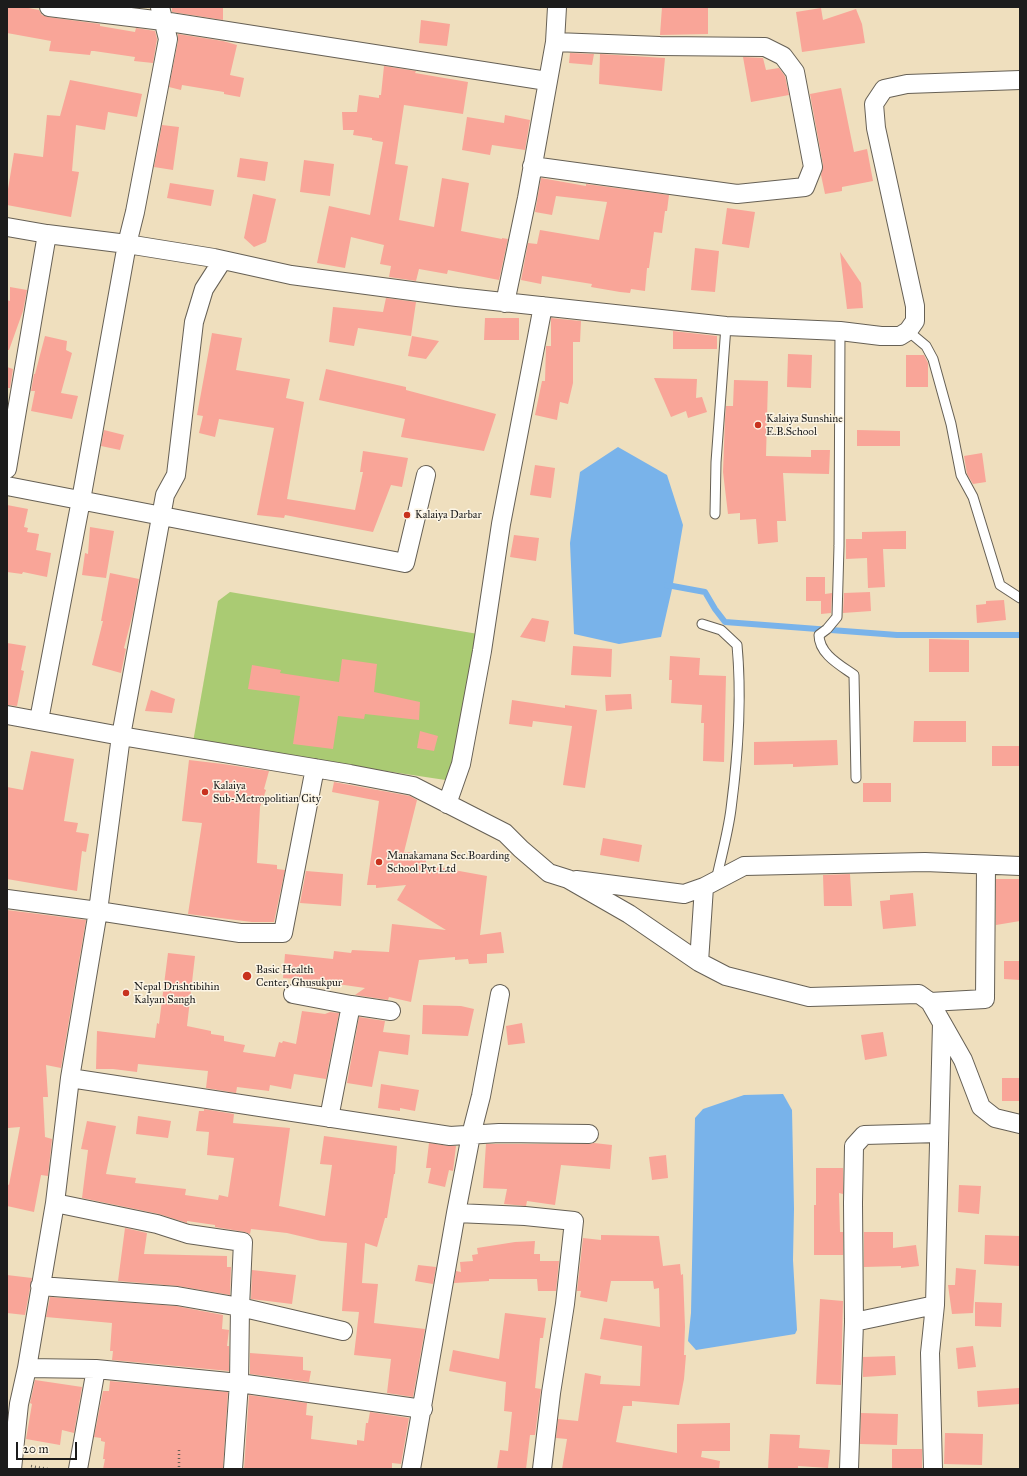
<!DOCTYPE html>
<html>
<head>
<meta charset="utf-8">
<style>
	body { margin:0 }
	#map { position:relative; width:1027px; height:1476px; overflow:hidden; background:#efdfbe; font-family:"IM FELL Great Primer",serif }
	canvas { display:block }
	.frame { position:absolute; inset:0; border:8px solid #1c1c1c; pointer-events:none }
	.scale { position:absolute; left:16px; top:1442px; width:61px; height:18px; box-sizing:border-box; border:2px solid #1c1c1c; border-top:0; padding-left:5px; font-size:12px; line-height:14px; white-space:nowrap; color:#1c1c1c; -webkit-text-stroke:3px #fcf5e5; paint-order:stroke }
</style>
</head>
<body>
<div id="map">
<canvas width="1027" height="1476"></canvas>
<div class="frame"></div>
<div class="scale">20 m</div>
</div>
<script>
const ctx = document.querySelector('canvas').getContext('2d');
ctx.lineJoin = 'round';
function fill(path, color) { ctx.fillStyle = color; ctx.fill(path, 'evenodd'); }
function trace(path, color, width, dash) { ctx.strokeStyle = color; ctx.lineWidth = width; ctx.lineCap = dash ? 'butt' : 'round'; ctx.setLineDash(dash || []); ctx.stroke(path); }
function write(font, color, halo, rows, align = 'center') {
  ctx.font = font + ' "IM FELL Great Primer",serif'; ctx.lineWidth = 3; ctx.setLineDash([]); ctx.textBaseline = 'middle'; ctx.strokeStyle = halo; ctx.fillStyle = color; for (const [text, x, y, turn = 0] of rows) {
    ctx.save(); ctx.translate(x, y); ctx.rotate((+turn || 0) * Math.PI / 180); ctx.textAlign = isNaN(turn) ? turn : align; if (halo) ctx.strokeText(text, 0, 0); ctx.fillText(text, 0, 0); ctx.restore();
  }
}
const green = new Path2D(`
	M230,592L478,634L452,781L193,742L218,601Z`);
const water = new Path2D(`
	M618,447L667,475L683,525L672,589L661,637L619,644L574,634L570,543L580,472Z
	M783,1094L792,1110L794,1209L793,1260L797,1330L795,1334L696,1350L688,1341L691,1313L695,1118L703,1109L744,1095Z`);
const stream = new Path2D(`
	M667,585L705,592L715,609L725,622L897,635H1020`);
const building = new Path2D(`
	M7,7H23L39,10L42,15L48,17L100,24V26L135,32L136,28L155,31L157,39L153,63L134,61L135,57L94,51H91L90,55L49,51L51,41L7,33Z
	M172,7H223V20L172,12Z
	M662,7H708V34L660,35Z
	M821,8L823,20L856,9L862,24L865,43L802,52L796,12Z
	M421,20L450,24L447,46L419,43Z
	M178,34L223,41L237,45L230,75L244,78L240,97L224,94V92L182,85L181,90L169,87L178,41Z
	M570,53L594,54L592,65L569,63Z
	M600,54L665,58L662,91L599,84Z
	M743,57L763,58L766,70L779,68L785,76L789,95L751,102Z
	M384,66L416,71L415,73L468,82L463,114L404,105L395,164L408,166L399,220L434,227L442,178L469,183L461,231L502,239V238L508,239L499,280L448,270L447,274L419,269L416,281L389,277L391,266L380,264L384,245L351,237L345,268L317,263L329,206L370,215L383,142L372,140V138L353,135L354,130H343L342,112H357L359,95L379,98V95H381Z
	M70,80L142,94L137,117L108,112L105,130L76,125L72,171L79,172L71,217L7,205V195L14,153L43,157L47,115L60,116Z
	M841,88L854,152L867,149L873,181L842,187V191L825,194L821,175L823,165L810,94Z
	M505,115L530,120L525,150L492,145L490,155L462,150L467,117L504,123Z
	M162,125L179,127L173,170L154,167Z
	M240,158L268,162L265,181L237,177Z
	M304,160L334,164L330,196L300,192Z
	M541,178L586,186V184L669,195L667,211H665L662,233L654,232L649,268H647L645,291L631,289L630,293L620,292L591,287L592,284L542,276L541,284L521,280L528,243L537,244L540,230L599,240L607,202L556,196L552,215L535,212Z
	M170,183L214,190L211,206L167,198Z
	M253,194L276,199L266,242L254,247L244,238Z
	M727,208L755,212L749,248L722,244Z
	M695,248L719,251L715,292L691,290Z
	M840,252L861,283L863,308L847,309Z
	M10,287L27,290L23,311L9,350H7V300L10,301Z
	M386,298L416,302L411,336L358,328L354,346L329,342L333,307L383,312Z
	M485,318H519V340H484Z
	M551,318L581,321L580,342H573V383L568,404L560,402L557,420L535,415L542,381H545L546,348V346H551Z
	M673,331L717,336V349H673Z
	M212,333L242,338L236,370L290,379L286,398L304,402L287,499L355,510L363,472H360L363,451L408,458L402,487L391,485L373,532L285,515L284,518L257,515L274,428L219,419L215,437L199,433L203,416L197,415Z
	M45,336L67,341L66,350L72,353L61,393L78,396L72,419L31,411L35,391H31L34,374H35Z
	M412,336L439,341L426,359L408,356Z
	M788,354L812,355L811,388L787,387Z
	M906,355H924L928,363V387H906Z
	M7,367L13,369L10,388H7Z
	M326,369L406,387V390L496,414L484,451L401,437L405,419L319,400Z
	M654,378L697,379L696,398L702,397L707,412L688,418L686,411L671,417Z
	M734,380L768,381L766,456L811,457V450H830L829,474L783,473L786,521H777L778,542L758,544L756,519L740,520V513L728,514L723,472L725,419L726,406H733Z
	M104,430L124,435L120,450L101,446Z
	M857,430L900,431V446H857Z
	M982,453L986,482L973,484L967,474L964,456Z
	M535,465L555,468L551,498L530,495Z
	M7,505L28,509L24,527L28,528L27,532L39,534L36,550L51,553L47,577L23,572L22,574L7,572Z
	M90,527L114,531L106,578L82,575L85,553L88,554Z
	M906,531V549H883L885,587L868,588L867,558L846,559V539H862V532Z
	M514,535L539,538L536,561L510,557Z
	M110,573L139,579L133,613L124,648L126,649L121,673L92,665L103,621H101Z
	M806,577H825V594L832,593L831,613L821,614V601H806Z
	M870,592L871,611L843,613L844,593Z
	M1004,600L1006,620L977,623L976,605L986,604V601Z
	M532,618L549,621L545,642L520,637Z
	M929,639L969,640V672H929Z
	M7,643L26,646L21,670L24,671L17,706L7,705Z
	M573,646L612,649L611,677L571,675Z
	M670,656L700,658L699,675L726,676L724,762L703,761L704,723H701L702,705L671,703L672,680H669Z
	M342,659L377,664L374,692L420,702L419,720L365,714L364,719L338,716L333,749L293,744L300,696L248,689L252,665L281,670L280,673L339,682Z
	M151,690L175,699L172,713L145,711Z
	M631,694L632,709L606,711L605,695Z
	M512,700L565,708V705L597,710L585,788L563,785L572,726L533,721L532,727L509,724Z
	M914,721H966V742H913Z
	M420,731L438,736L434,751L417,748Z
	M837,740L838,765L793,767V764L754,765V742Z
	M992,746H1020V766H992Z
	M31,751L74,759L64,821L78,823L76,832L89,834L86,852L82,851L77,891L7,879V787L23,790Z
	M189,760L223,764L269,771L264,789L266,790L260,807L257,863L277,865V869L285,870L274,922H252L188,914L202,823L182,821Z
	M334,782L410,796L417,800L404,852L426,853V865L487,876L480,935L501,932L504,953L487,954V963L469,964L468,959L455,960V957L419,960L411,1002L389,997L388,1000L355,995L365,988L310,980L283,978L285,954L333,959L334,951L351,953L352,950L389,952L392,924L446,930L397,900L406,885L376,888V885H367L379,801L332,792Z
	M863,783H891V802H863Z
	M603,838L642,845L639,862L600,855Z
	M306,871L343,874L341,906L300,903Z
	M850,874L852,906H824L823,875Z
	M996,879H1020V921L996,925Z
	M913,893L916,926L883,929L880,901L890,900V895Z
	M7,910L86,920L61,1068L46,1065L48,1097H43L45,1137L52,1139L48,1176L41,1175L34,1212L7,1206V1184L9,1185L20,1127L8,1128Z
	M168,953L195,956L187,1026L211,1031V1034L224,1036V1041L245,1045L243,1052L275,1057L279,1042L282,1043L283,1041L296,1044L302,1011L325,1014L330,1012L339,1013L326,1079L294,1074L291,1089L270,1085L269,1091L237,1087L236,1093L206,1088L208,1071L138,1064L137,1072L113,1069H96L97,1031L155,1038L157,1023L159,1024Z
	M1004,961H1020V980L1004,979Z
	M423,1005L461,1006L474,1009L468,1036L422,1034Z
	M359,1017L385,1021L383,1032L410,1035L408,1055L379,1051L372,1087L347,1083Z
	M522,1023L525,1043L508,1045L506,1026Z
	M883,1032L887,1056L865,1060L861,1035Z
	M1002,1078H1020V1101H1002Z
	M381,1084L419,1090L415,1111L400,1108V1111L378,1108Z
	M204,1109L234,1114L233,1123L290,1128L279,1206L325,1216L332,1165L320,1164L324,1136L397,1146L395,1174H394L387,1218H385L377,1247L365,1243L362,1283L378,1284L374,1323L425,1329L413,1397L387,1393L391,1359L354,1355L359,1312L342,1311L347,1243L321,1241L287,1233L251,1229L250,1234L245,1232L215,1227V1225L187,1221V1223L159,1214L82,1198L88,1150L81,1149L87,1121L116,1126L106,1174L136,1178L135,1183L186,1189L185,1195L218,1200L219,1195L228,1197L234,1158L207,1155L209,1132L196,1131L199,1111H204Z
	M138,1116L171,1121L168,1138L136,1134Z
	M429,1143L449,1146H456L453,1171L449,1170L445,1187L428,1183L431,1168H426Z
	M594,1143L612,1145L610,1169L561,1165L555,1205L527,1201L526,1206L504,1204L507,1189L483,1188L486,1144H589Z
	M666,1155L668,1178L652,1180L649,1157Z
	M816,1168H843V1194L839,1193L840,1232H843V1255H814V1205H816Z
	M959,1185L981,1186L979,1214L958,1212Z
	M125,1228L147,1233L144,1254L227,1256V1267H231L230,1295L178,1286L118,1281Z
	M864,1232H893V1248L916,1245L919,1266L901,1268V1266L864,1267Z
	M601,1235L659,1236L663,1266L680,1264L681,1275L683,1274L685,1327L684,1355H686L684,1379L679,1405L632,1401V1406H623L616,1442L677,1453V1424L730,1423V1451H702L701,1457L720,1461L719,1469H562L567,1439L556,1438L558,1419L578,1421L585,1373L601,1376L600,1384L640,1386L642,1346L600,1339L604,1318L660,1327L659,1288L654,1289L653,1281H611L607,1302L580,1297L581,1291H577L583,1238L601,1240Z
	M985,1235L1020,1236L1019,1266L984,1264Z
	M535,1241L534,1254H540V1261H559L556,1291H538L537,1279H489V1281L454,1283L456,1271L461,1272L460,1262L473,1261L472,1255L478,1254L477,1248L515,1242Z
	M418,1265L436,1267L433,1284L415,1281Z
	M956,1268L976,1270L973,1313L952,1314L948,1285H955Z
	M252,1270L296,1275L292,1304L251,1299Z
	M7,1275L32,1278L25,1315L7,1313Z
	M50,1297L176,1306L223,1315L222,1329L229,1330L227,1346H229V1371L112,1360L113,1351H110L112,1323L46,1317Z
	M820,1299L843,1301L841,1385L816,1384Z
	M975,1302L1002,1303L1001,1327L975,1326Z
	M505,1313L546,1318L543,1338H540L535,1388L541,1389L535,1435H530L526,1469H497L500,1450L508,1451L512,1412L504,1411L506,1382L449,1371L453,1350L499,1359Z
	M973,1346L976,1367L958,1369L956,1348Z
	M250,1353L303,1357V1370L311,1371L309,1382L250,1374Z
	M895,1356L896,1375L863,1377V1357Z
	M35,1380L82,1387L74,1433L62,1430L60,1445L26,1439L32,1404L30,1403Z
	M110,1381L228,1392L223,1469H103L105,1459H103L105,1442L101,1441V1438L94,1437L103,1391H109Z
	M1019,1388L1020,1404L978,1407L977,1391Z
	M249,1395L307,1403L306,1415L313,1416L311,1439L357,1445V1440L364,1441L366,1423H368L370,1412L409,1418L401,1464L392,1463V1469H244Z
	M861,1413L898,1414L897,1445L860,1444Z
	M945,1433L983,1434L982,1465L944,1464Z
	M770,1434L800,1435L799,1448L830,1450L828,1468L798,1466V1469H768Z
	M892,1449H922V1469H892Z`);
const path = new Path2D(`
	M179,1450V1469
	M31,1466L48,1469`);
const lane = new Path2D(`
	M840,331L839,546L837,617L827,629L819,635C819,654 840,665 854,675L856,778
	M908,331L926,346L933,359L951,424L961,475L973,497L1000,585L1020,598
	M715,514L716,462L726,326
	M702,624L721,630L737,645C742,699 738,756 731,809C728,833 721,857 716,881`);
const street = new Path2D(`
	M49,7L163,21L547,81
	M532,166L737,194L805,187L813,167L795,72L783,56L765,47L660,46L555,42
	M7,227L47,234L127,244L214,258L291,275L457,297L726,326L840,331L881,336H900L908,331L915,321V306L876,128L874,104L884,89L907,84L1020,80
	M505,303L527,198L555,42L557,7
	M7,469L47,234
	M7,486L405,563L426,475
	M7,715L121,736L350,774L413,786L505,833L521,849L549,873L568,879L629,914L699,962L726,976L809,997L919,994L930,1002L942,1023L935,1305L930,1353L933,1469
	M39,720L81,500L127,244L135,212L168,39L160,7
	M447,804L461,764L482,651L501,524L543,306
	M576,880L684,894L704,887L744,866L925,862L1020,866
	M7,899L98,911L240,933H283L315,768
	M699,962L704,887
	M293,994L351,1005L329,1118
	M930,1002L985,999L986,866
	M351,1005L391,1011
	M942,1023L963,1060L981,1107L995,1118L1020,1124
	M70,1078L450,1136L499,1133L589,1134
	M55,1203L157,1224L188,1234L243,1242L240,1307L343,1331
	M456,1213L525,1216L574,1221L565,1304L551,1393L542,1469
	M40,1286L177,1296L240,1307L239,1383L233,1469
	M854,1322L853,1203L854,1146L864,1135L939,1133
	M27,1368L96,1369L239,1383L423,1409
	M12,1469L19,1404L27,1368L55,1203L70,1078L98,911L121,736L165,495L176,475L194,322L204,289L222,261
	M78,1469L96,1369
	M411,1469L456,1213L471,1135L481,1096L500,994
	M849,1469L854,1322L935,1305`);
const markers = [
	[758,425,4,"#c8321e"],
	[407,515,4,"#c8321e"],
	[205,792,4,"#c8321e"],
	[379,862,4,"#c8321e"],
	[247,976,5,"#c8321e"],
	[126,993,4,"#c8321e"]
];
const poiNames = [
	["Kalaiya Sunshine",766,419],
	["E.B.School",766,432],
	["Kalaiya Darbar",415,515],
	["Kalaiya",213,786],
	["Sub-Metropolitian City",213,799],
	["Manakamana Sec.Boarding",387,856],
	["School Pvt Ltd",387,869],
	["Basic Health",256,970],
	["Center, Ghusukpur",256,983],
	["Nepal Drishtibihin",134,987],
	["Kalyan Sangh",134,1000]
];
fill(green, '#aacb73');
fill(water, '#79b3ea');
trace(stream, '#79b3ea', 6);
fill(building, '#f9a598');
trace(lane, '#666055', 11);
trace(street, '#666055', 20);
trace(path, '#666055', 2.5, [1, 3]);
trace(lane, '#fff', 9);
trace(street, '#fff', 18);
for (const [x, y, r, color] of markers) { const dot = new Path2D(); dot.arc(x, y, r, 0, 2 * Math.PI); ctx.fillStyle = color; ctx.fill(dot); trace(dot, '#fcf5e5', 1.5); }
write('11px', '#1c1c1c', '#fcf5e5', poiNames, 'left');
</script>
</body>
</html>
